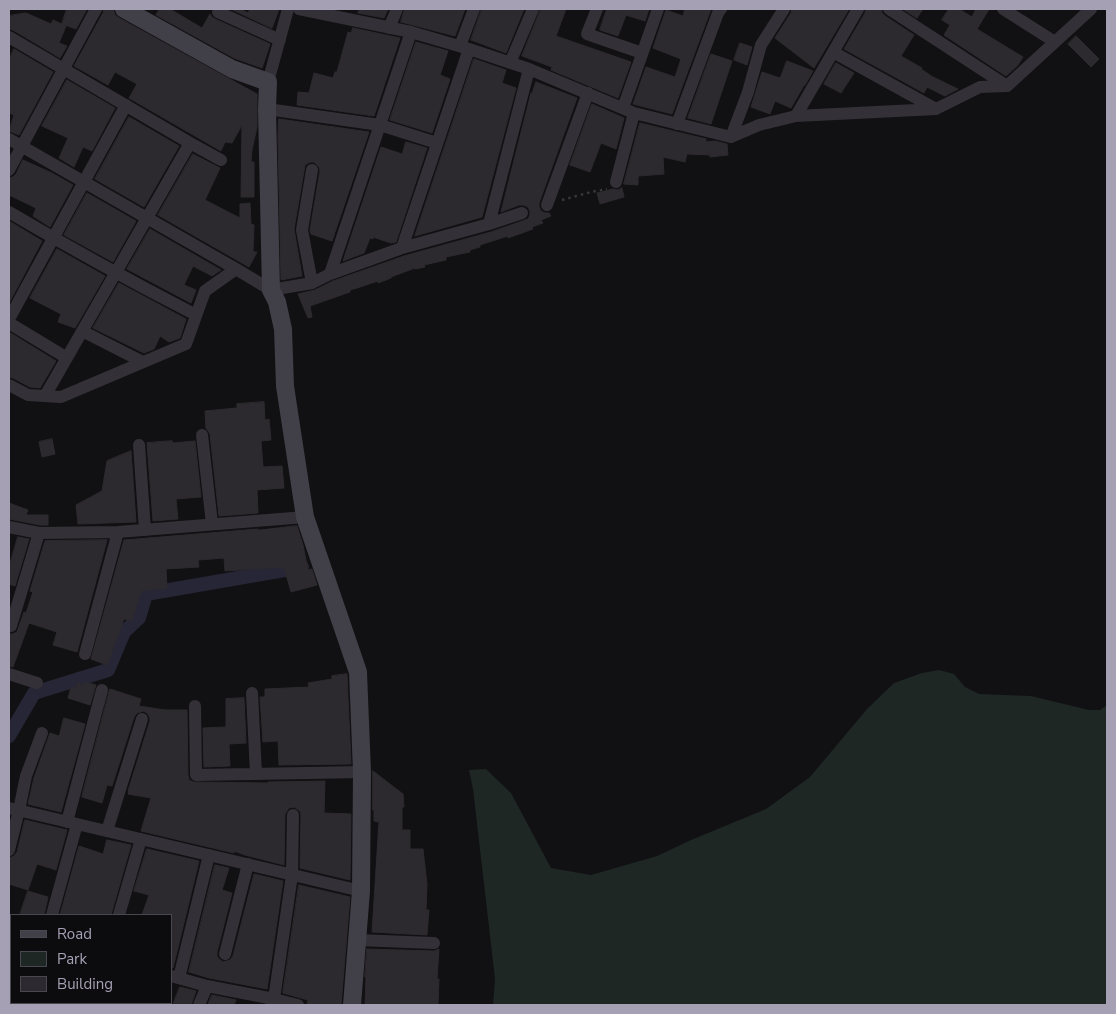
<!DOCTYPE html>
<html>
<head>
<meta charset="utf-8">
<style>
	body { margin:0 }
	#map { position:relative; width:1116px; height:1014px; overflow:hidden; background:#111012; font-family:"Nunito Sans",sans-serif }
	canvas { display:block }
	.frame { position:absolute; inset:0; border:10px solid #a5a0b4; pointer-events:none }
	.legend { position:absolute; left:10px; top:914px; width:162px; height:90px; box-sizing:border-box; background:#0c0b0d; border:1px solid #494750; margin:0; padding:6px 9px; list-style:none; font-size:15px; color:#a5a0b4 }
	.legend li { display:flex; align-items:center; gap:10px; height:25px }
	.legend b { width:25px; border:1px solid #494750 }
</style>
</head>
<body>
<div id="map">
<canvas width="1116" height="1014"></canvas>
<div class="frame"></div>
<ul class="legend">
<li><b style="height:6px;background:#413f47"></b>Road</li>
<li><b style="height:14px;background:#1e2724"></b>Park</li>
<li><b style="height:14px;background:#2d2a2f"></b>Building</li>
</ul>
</div>
<script>
const ctx = document.querySelector('canvas').getContext('2d');
ctx.lineJoin = 'round';
function fill(path, color) { ctx.fillStyle = color; ctx.fill(path, 'evenodd'); }
function trace(path, color, width, dash) { ctx.strokeStyle = color; ctx.lineWidth = width; ctx.lineCap = dash ? 'butt' : 'round'; ctx.setLineDash(dash || []); ctx.stroke(path); }
const green = new Path2D(`
	M939,670L954,674L965,687L979,694L1031,696L1089,710H1100L1107,705V1005H493L495,979L473,789L469,770L486,769L511,793L551,868L591,875L657,856L691,840L766,809L810,777L867,709L894,683L922,673Z`);
const canal = new Path2D(`
	M9,736L34,693L108,670L124,632L139,618L146,594L302,567`);
const building = new Path2D(`
	M67,9H87L76,29L62,24Z
	M104,9H113L115,15L119,18L257,94V127L252,150L251,162H254V197H241L242,125L232,143L225,142L221,151L129,98L137,84L115,72L108,85L74,66L103,13Z
	M160,9H170L202,28L210,14L212,17L215,19L270,44L262,68L234,58L156,15Z
	M231,9H240L248,13L250,9H279L272,28Z
	M360,9H388L384,18L358,13Z
	M405,9H465L455,36L401,22Z
	M482,9H524L506,53L471,40Z
	M541,9H566L556,36L631,62L618,98L551,70L552,67L522,56Z
	M607,9H649L645,21L626,15L618,36L600,30Z
	M685,9H711L672,114L633,104L646,67L675,77L681,59L653,48L666,10L683,16Z
	M792,9H849L814,68L775,38L791,13Z
	M866,9H881L882,13L885,16L914,35L901,56L922,68L921,69L933,77L958,89L945,96L927,87L924,93L844,49L865,13Z
	M903,9H923L917,18Z
	M949,9H959L972,17L976,9H989L977,29L1023,57L1018,65L1006,76L944,35L950,25L942,20Z
	M26,13L51,24L53,20L66,26L59,43L67,46L60,58L13,30L9,29V16Z
	M353,28L400,38L374,116L297,105L298,92L309,93L314,73L333,78L335,72H337L348,32L351,33Z
	M1076,36L1099,59L1091,67L1068,44Z
	M416,42L448,51L440,75L450,79L432,133L390,120Z
	M740,43L752,47L747,65L734,60Z
	M14,49L53,72L19,135L9,131L14,115L9,113V60Z
	M711,54L732,61L711,124L688,118Z
	M474,59L506,70L502,83L516,88L482,217L415,236Z
	M787,61L813,71L805,85H804L791,108L775,101L770,114L751,107L762,72L780,78Z
	M836,63L854,73L841,93L824,84Z
	M67,80L115,108L92,151L83,147L74,167L59,158L68,138L42,126Z
	M536,82L577,98L539,203V207L541,211L545,213H549L551,216L541,220L543,223L532,227L533,229L508,238V236L480,245V247L470,250V252L446,257V260L424,265L425,267L415,269V268L391,277V278L378,283V281L357,288L350,290V292L310,306L312,317L308,318L298,294L315,290L333,281L404,256L491,232L528,219L530,215V211L528,207L524,205H519L501,212L531,93H532Z
	M592,104L624,118L616,149L601,143L590,172L570,165Z
	M129,117L179,146L144,207L95,179Z
	M279,119L369,132L332,241L311,234L310,230L320,171L319,167L314,162H310L305,165L294,229L302,276L281,280L278,137Z
	M640,123L706,139V142L715,141L727,144L728,155L710,157V155L687,154L685,162L663,157L664,174L638,176V185L624,184Z
	M406,142L427,148L396,242L391,243L373,237V239L370,238L364,253L343,261L381,147L402,154Z
	M193,154L220,168L205,200L240,218V204L250,203L251,224L254,225L253,252H257L249,267L158,215Z
	M23,160L52,173L73,185L50,227L33,216L36,208L9,195V178L13,177L16,174Z
	M622,188L624,197L600,204L597,193L613,189L618,190Z
	M87,193L136,221L113,262L64,235Z
	M9,221L42,241L9,303Z
	M150,229L221,270L212,276L193,266L184,285L196,290L191,303L127,269Z
	M57,249L105,276L75,328L58,322L61,314L30,298Z
	M119,283L186,319L180,338L169,342L160,336L154,349L144,353L93,328Z
	M9,332L56,361L40,388L30,387L13,378L9,377Z
	M264,402L265,420L269,419L271,440L261,441L263,467L282,466L284,488L257,490L258,513L219,516L210,434L206,428L205,411L237,408V404Z
	M52,439L55,454L42,457L39,442Z
	M172,441L173,443L195,441L201,497L176,499L178,519L153,521L147,443Z
	M131,451L136,522L78,524L76,505L102,491L107,461Z
	M9,503L28,510L26,515H48V525H40L9,519Z
	M297,526L303,545L308,570L312,569L317,585L291,592L284,567L225,571L224,558L198,560L199,567L166,569L167,588L141,591L132,621L124,619L107,665L91,659L124,540L258,529V530Z
	M18,537L29,539L15,586L9,584V567Z
	M107,540L77,652L53,645L57,632L29,623L13,667L9,666V634H13L17,632L24,612L26,613L33,592L30,591L45,541Z
	M347,674L351,764L279,765L278,741L263,742L260,697H265V689L309,687L308,683L332,679V676Z
	M85,682L96,685L90,705L68,698L71,687L76,688L77,683L84,685Z
	M110,689L141,699L139,706L165,710H187L188,775L189,780L193,782L268,783V782L325,781L324,813L351,814L350,880L300,868L301,815L300,811L294,807L289,808L285,814L284,865L245,855L234,851V853L141,831L151,798L128,794L129,791H128L150,721V718L148,714L144,711L137,713L134,717L112,786L107,785L102,803L82,797Z
	M244,698L246,743L229,744L230,766L204,767L203,728L226,727V699Z
	M64,718L85,724L61,812L28,804L34,778L50,733L59,736Z
	M373,771L403,794L404,807H402V830H410V849H423L427,884L426,910H429L427,935L372,932L379,822L374,821V810H373Z
	M25,820L67,830L56,870L37,864L28,890L9,884V858L14,856L17,852Z
	M107,840L131,845L111,915H60L79,846L103,854Z
	M147,849L199,861L173,968H171V915H142L149,895L134,891Z
	M215,865L229,868L222,890L232,893L217,952V956L219,959L223,962L230,960L233,956L254,874L283,881L267,989L209,978L189,972Z
	M299,885L350,897L341,1005H318L307,1004L308,1000L283,993Z
	M28,891L48,897L44,915H20Z
	M367,949L434,951L439,949L437,979H439L438,1005H393L365,1004L366,977H365Z
	M180,987L196,991L191,1005H173Z
	M212,995L236,1000L234,1005H208Z`);
const path = new Path2D(`
	M562,200L591,192L607,189`);
const street = new Path2D(`
	M299,9L411,32L469,49L529,69L634,113L731,137L759,125L796,116L936,109L980,87L1007,86L1091,9
	M597,9L587,34L642,53
	M889,9L1007,86
	M1003,9L1055,42
	M218,12L280,40
	M389,28L397,9
	M9,37L190,143L221,160
	M460,46L474,9
	M833,52L936,109
	M510,63L533,9
	M268,82L288,9
	M623,108L658,9
	M267,109L380,125L437,143
	M796,116L858,9
	M677,124L718,13L721,9
	M731,137L748,92L761,45L784,9
	M9,139L236,269
	M9,170L96,9
	M312,170L302,230L312,283
	M616,182L634,113
	M547,205L588,93
	M9,212C70,248 132,282 196,315
	M489,224L529,69
	M402,248L469,49
	M330,274L411,32
	M9,319L126,105
	M9,323L67,358
	M82,331L143,362
	M9,385L28,395L61,397L186,344L205,291L236,269L271,290L312,283L330,274L402,248L489,224L522,213
	M45,396L190,143
	M202,435L212,524
	M139,445L145,530
	M9,527L39,533L118,532L305,517
	M11,626L39,533
	M85,654L118,532
	M9,674L37,683
	M252,693L256,774
	M195,706L196,775L362,772
	M9,808L361,891
	M67,822L102,690
	M107,831L142,719
	M9,850L19,810L26,776L42,733
	M52,915L77,824
	M119,915L141,839
	M357,940L434,943
	M9,942L11,943
	M225,954L248,864
	M171,976L207,986L274,999L298,1005
	M179,978L209,855
	M53,1005L54,1003
	M125,1005L126,1003
	M199,1005L207,986
	M271,1005L274,999L292,875L293,815`);
const secondary = new Path2D(`
	M124,9L232,69L268,82L267,109L271,290L277,302L283,329L285,386L305,517L358,672L362,772L361,891L352,1005`);
fill(green, '#1e2724');
trace(canal, '#262636', 14);
fill(building, '#2d2a2f');
trace(building, '#2c2a2e', 1);
trace(path, '#39373e', 2.5, [2.5, 4]);
trace(street, '#333137', 12);
trace(secondary, '#413f47', 18);
</script>
</body>
</html>
